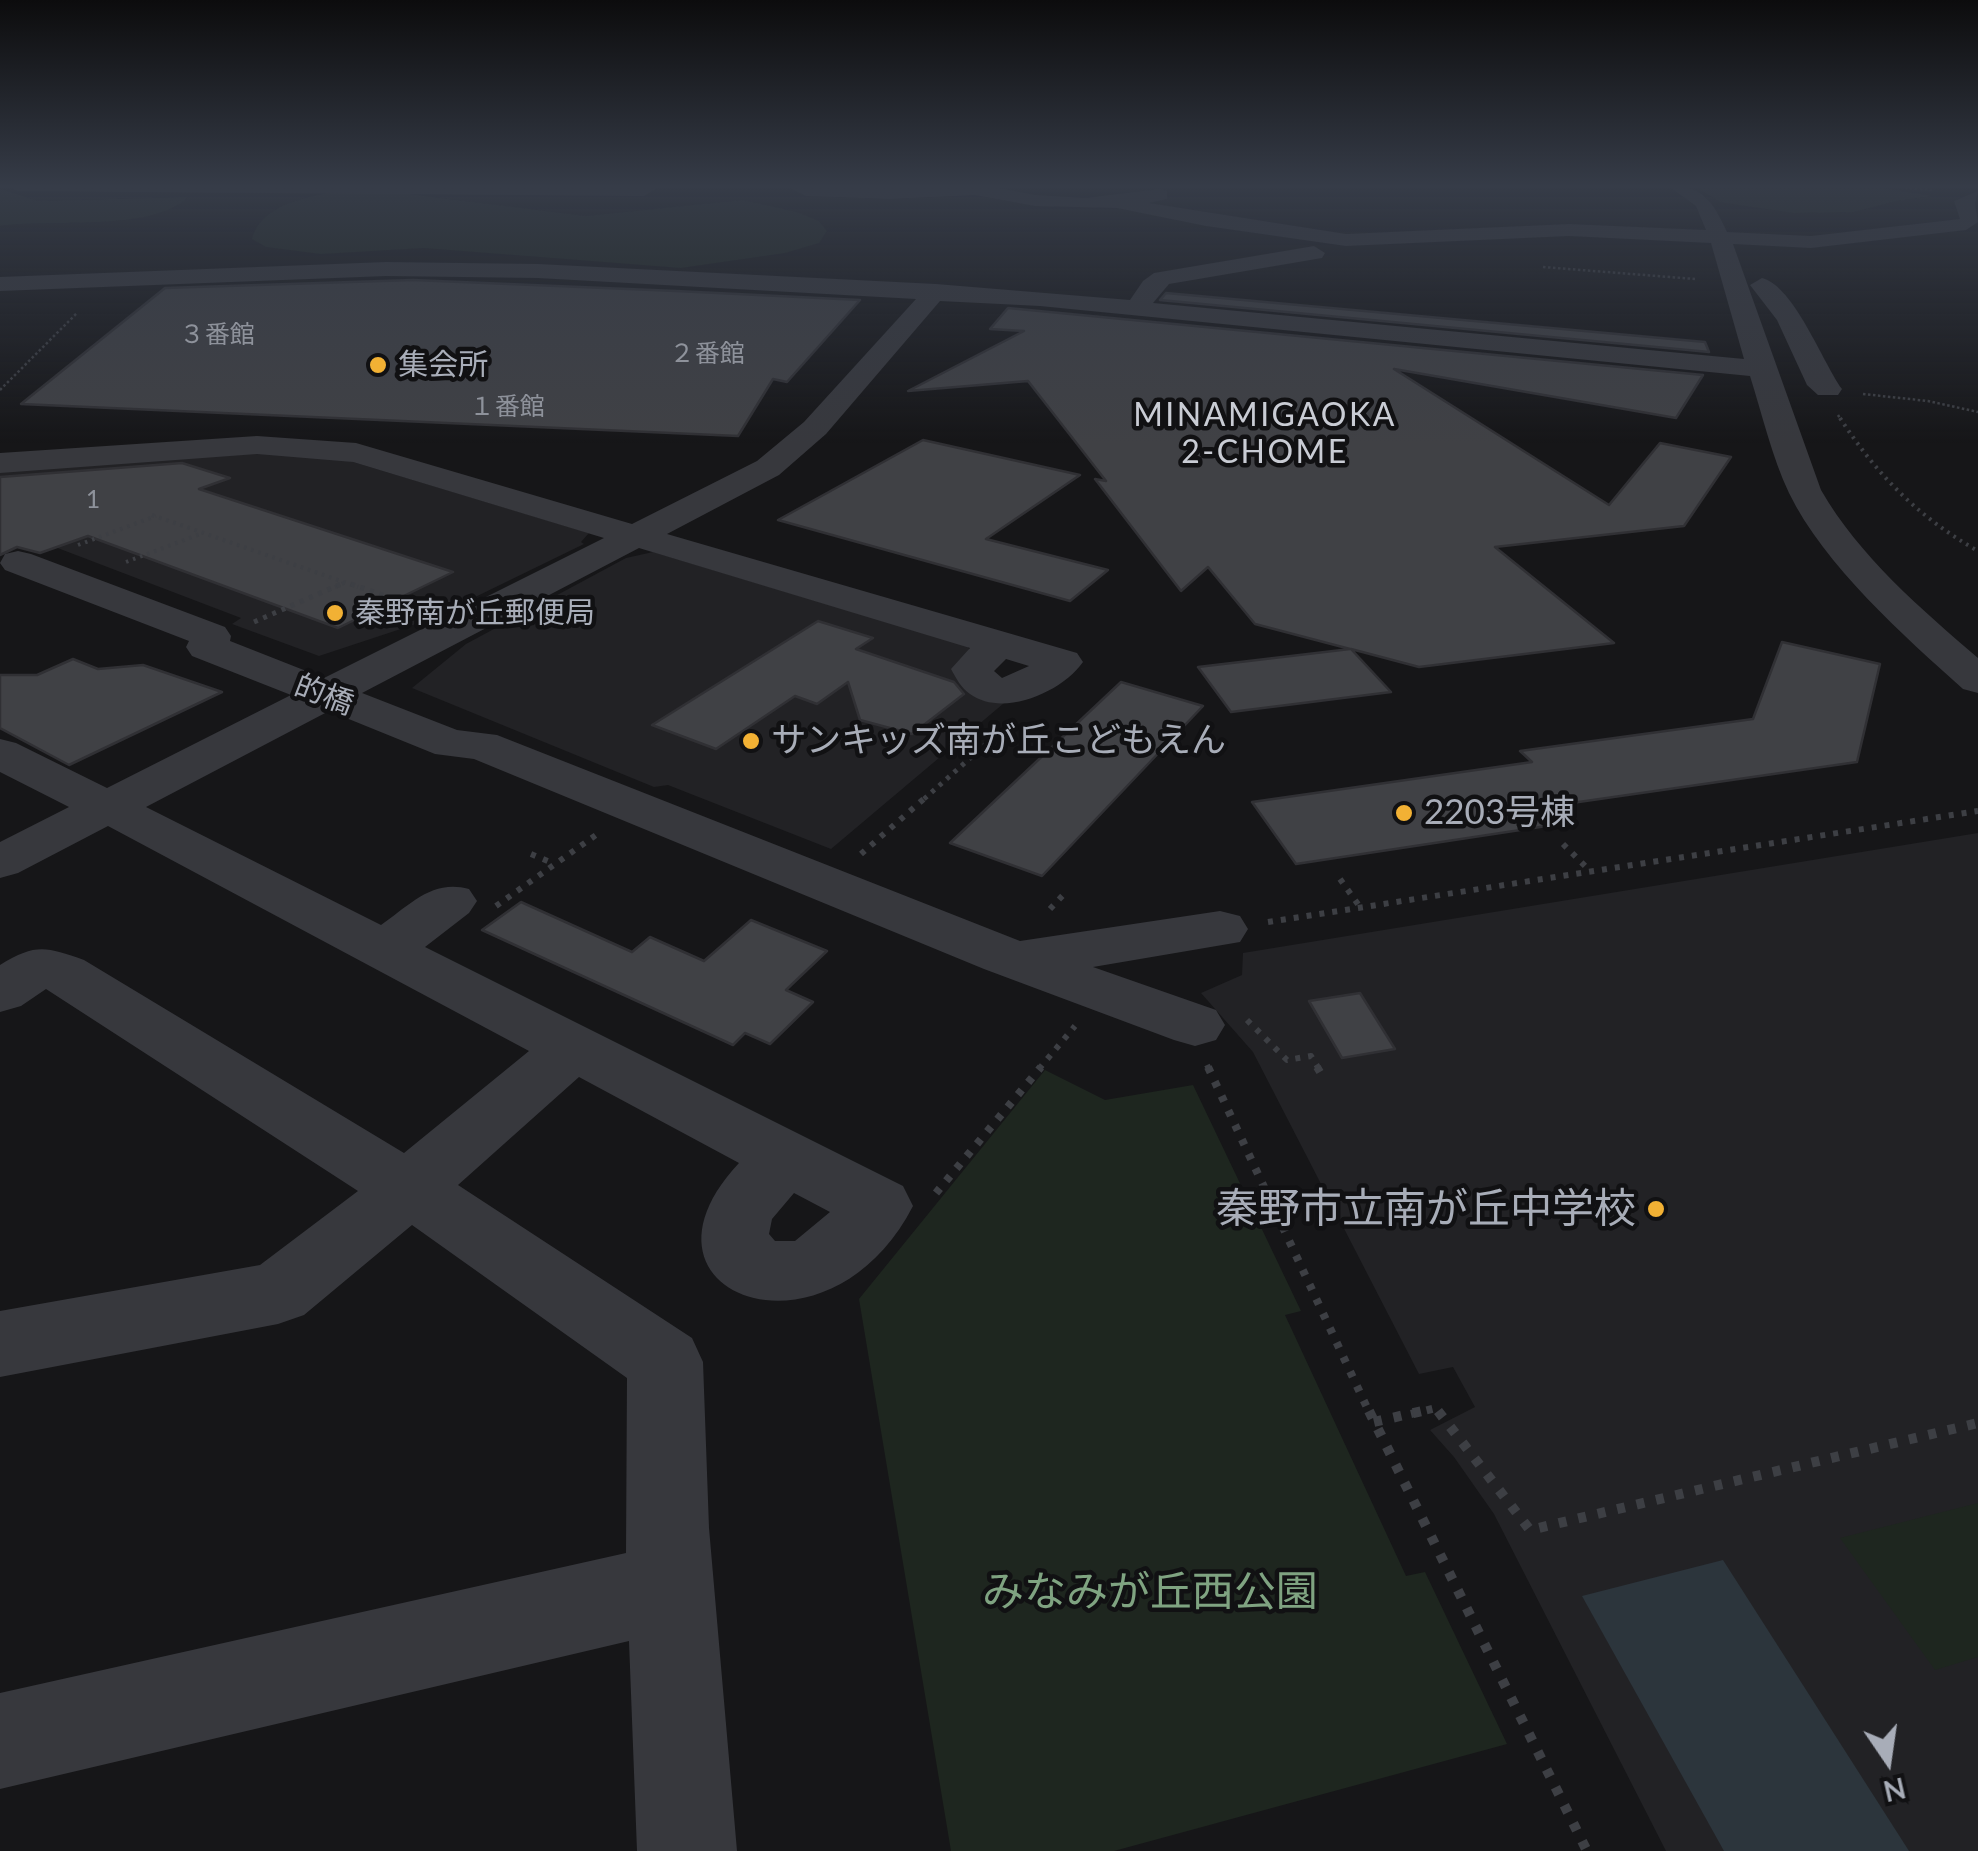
<!DOCTYPE html>
<html>
<head>
<meta charset="utf-8">
<style>
	body { margin:0 }
	#map { position:relative; width:1978px; height:1851px; overflow:hidden; background:#161618; font-family:Lato,sans-serif }
	canvas { display:block }
	.north { position:absolute; left:1838px; top:1711px; width:100px; height:100px; -webkit-text-stroke:8px #111113; paint-order:stroke; rotate:167deg; font-size:28px; font-weight:700; line-height:40px; text-align:center; color:#a8adb8 }
	.north::after { content:''; display:block; margin:auto; width:35px; height:45px; background:#a8adb8; clip-path:polygon(50% 0,100% 100%,50% 72%,0 100%) }
</style>
</head>
<body>
<div id="map">
<canvas width="1978" height="1851"></canvas>
<div class="north">N</div>
</div>
<script>
const ctx = document.querySelector('canvas').getContext('2d');
ctx.lineJoin = 'round';
function fill(path, color) { ctx.fillStyle = color; ctx.fill(path, 'evenodd'); }
function trace(path, color, width, dash) { ctx.strokeStyle = color; ctx.lineWidth = width; ctx.lineCap = dash ? 'butt' : 'round'; ctx.setLineDash(dash || []); ctx.stroke(path); }
function write(font, color, halo, rows, align = 'center') {
  ctx.font = font + ' Lato,"Noto Sans JP",sans-serif'; ctx.lineWidth = 9; ctx.setLineDash([]); ctx.textBaseline = 'middle'; ctx.strokeStyle = halo; ctx.fillStyle = color; for (const [text, x, y, turn = 0] of rows) {
    ctx.save(); ctx.translate(x, y); ctx.rotate((+turn || 0) * Math.PI / 180); ctx.textAlign = isNaN(turn) ? turn : align; if (halo) ctx.strokeText(text, 0, 0); ctx.fillText(text, 0, 0); ctx.restore();
  }
}
const built = new Path2D(`
	M239,449L340,458L589,533L581,542L584,544L428,620L319,656L232,624L241,618L0,526V468Z
	M653,552L967,646L1010,698L831,849L668,785L654,787L412,688L466,644L626,558Z
	M1978,833V1851H1666L1494,1514L1454,1457L1430,1430L1475,1407L1453,1367L1419,1374L1253,1052L1201,993L1242,975L1243,953Z`);
const green = new Path2D(`
	M1693,185H1864L1932,196L1896,201L1854,212L1793,213L1720,202Z
	M359,188L586,216L743,200L797,212L819,221L827,231L819,243L785,253L681,268L424,248L321,254L266,247L252,239C262,199 324,194 359,188Z
	M0,189L38,201L188,197C151,233 50,218 0,226Z
	M1045,1070L1105,1100L1193,1085L1301,1311L1285,1315L1406,1576L1425,1572L1507,1744L1114,1851H951L859,1299Z
	M1978,1503V1657L1935,1670L1840,1538Z`);
const water = new Path2D(`
	M1723,1560L1909,1851H1724L1582,1596Z`);
const building = new Path2D(`
	M413,280L676,291L860,300L787,382L773,379L738,436L21,404L165,288Z
	M1166,293L1705,342L1709,352L1160,300Z
	M1008,308L1703,375L1676,418L1394,369L1609,505L1660,443L1731,457L1684,526L1495,547L1614,643L1419,667L1351,649L1391,692L1231,712L1198,667L1350,649L1255,624L1208,567L1181,591L1095,479L1106,481L1028,381L908,391L1024,331L990,329Z
	M923,440L1080,475L986,539L1108,570L1070,601L778,520Z
	M182,463L230,478L199,489L453,572L338,628L88,536L40,553L17,547L0,555V477Z
	M818,621L873,638L856,649L954,682L964,694L912,734L860,720L848,682L817,704L795,696L716,749L652,725Z
	M1782,642L1880,664L1857,762L1544,807L1560,824L1296,864L1252,802L1532,762L1520,751L1753,719Z
	M73,659L98,669L143,665L222,692L69,765L0,728V675H37Z
	M1121,682L1203,706L1042,876L950,843Z
	M521,902L632,952L650,937L704,961L751,920L827,951L786,990L813,1002L770,1044L745,1033L733,1045L482,930Z
	M1360,993L1395,1049L1342,1058L1309,1001Z`);
const pathFar5 = new Path2D(`
	M1875,185L1932,190
	M1543,267L1695,279
	M0,390L77,313
	M1863,394L1928,401L1978,412
	M1838,415L1841,420`);
const pathFar4 = new Path2D(`
	M1840,418C1877,475 1918,517 1978,551
	M152,515L358,587
	M78,545L156,516
	M126,562L203,533
	M335,587L344,583`);
const pathFar3 = new Path2D(`
	M351,584L388,597
	M254,622L341,584
	M924,799L1002,730`);
const pathFar2 = new Path2D(`
	M1563,844L1589,870
	M531,854L555,864
	M861,854L926,797
	M1340,879L1360,907
	M496,906L596,835
	M1050,909L1066,892
	M1268,922L1978,811
	M1247,1020L1287,1060L1311,1056L1319,1069
	M1207,1065L1209,1069
	M1039,1069L1075,1026`);
const pathFar1 = new Path2D(`
	M1208,1067L1370,1414
	M1317,1067L1320,1072
	M936,1193L1041,1067
	M1411,1414L1436,1408L1440,1414`);
const path = new Path2D(`
	M1369,1411L1587,1851
	M1438,1411L1530,1530L1978,1423
	M1374,1422L1422,1411`);
const minor = new Path2D(`
	M8,185H662L644,196L17,191Z
	M784,185H983L1035,195L1086,198L1160,189L1167,191V199L1149,203L1346,234L1569,224L1706,230L1696,206L1667,185C1702,185 1713,201 1727,232L1811,236L1960,219L1954,201L1978,191L1975,204L1978,222L1966,230L1811,248L1733,244L1821,490C1859,556 1921,609 1978,658V693L1963,689C1904,636 1824,565 1789,493C1772,457 1762,414 1750,376L1040,306L940,301L826,434L779,475L667,534L1077,653L1083,662C1062,692 1003,718 970,694C961,688 956,678 951,669L970,648L639,548L362,693L457,730L497,735L1020,941L1220,911L1240,916L1248,929L1240,942L1093,967L1216,1010L1225,1025L1216,1040L1195,1046L1174,1040L984,969L474,759L435,754L329,711L146,807L381,925C410,905 432,879 469,889L477,901L469,913L425,947L903,1186L913,1206C827,1373 616,1294 739,1163L579,1077L458,1185L692,1338L703,1362L709,1528L737,1851H637L629,1641L0,1789V1693L626,1553L627,1378L412,1225L304,1315L278,1324L0,1377V1311L260,1265L358,1191L46,989L21,1006L0,1012V965C36,943 46,947 84,960L404,1153L529,1051L108,826L18,873L0,878V842L69,807L0,772V739L16,743L107,788L291,695L192,656L186,647L189,641L5,570L0,563L5,554L18,551L31,554L225,627L231,636L230,641L324,678L604,538L353,462L257,454L0,473V453L257,436L356,443L632,524L757,461L804,422L916,299L538,278L386,276L0,291V277L386,262L538,264L936,284L1130,300L1143,281L1154,273L1314,246L1325,253L1322,258L1169,284L1153,303L1744,359L1711,243L1569,236L1346,246L1206,226L1117,208L1035,206L975,195L890,199L806,196ZM1006,659L1029,666L1002,678L994,671ZM794,1193L830,1212L795,1241H775L769,1234L772,1219Z
	M1762,278C1794,286 1823,363 1842,389L1838,395H1818L1807,385L1777,320L1750,285Z`);
const markers = [
	[378,365,10,"#f2b134"],
	[335,613,10,"#f2b134"],
	[751,741,10,"#f2b134"],
	[1404,813,10,"#f2b134"],
	[1656,1209,10,"#f2b134"]
];
const farNumbernames = [
	["３番館",217,335],
	["２番館",707,354],
	["１番館",507,407],
	["1",93,500]
];
const farPoinames = [
	["集会所",398,365],
	["秦野南が丘郵便局",355,613]
];
const farStreetnames = [
	["的橋",324,695,21]
];
const farNeighbourhoodnames = [
	["MINAMIGAOKA",1265,416],
	["2-CHOME",1265,453]
];
const poiNames = [
	["サンキッズ南が丘こどもえん",771,741],
	["2203号棟",1424,813]
];
const nearPoinames = [
	["秦野市立南が丘中学校",1636,1209]
];
const nearParknames = [
	["みなみが丘西公園",1150,1592]
];
fill(built, '#222225');
fill(green, '#1e261f');
fill(water, '#2c353c');
fill(building, '#404145');
trace(building, '#303034', 2.5);
trace(pathFar5, '#3d3f44', 2.5, [2.5, 2.5]);
trace(pathFar4, '#3d3f44', 4, [2.5, 5]);
trace(pathFar3, '#3d3f44', 5, [4, 6]);
trace(pathFar2, '#3d3f44', 6, [5, 8]);
trace(pathFar1, '#3d3f44', 8, [6, 10]);
trace(path, '#3d3f44', 10, [8, 12]);
fill(minor, '#37383d');
const sky = ctx.createLinearGradient(0, 0, 0, 444);
sky.addColorStop(0, '#0c0c0d');
sky.addColorStop(0.42, '#363c48');
sky.addColorStop(1, '#363c4800');
ctx.fillStyle = sky;
ctx.fillRect(0, 0, 1978, 444);
for (const [x, y, r, color] of markers) { const dot = new Path2D(); dot.arc(x, y, r, 0, 2 * Math.PI); ctx.fillStyle = color; ctx.fill(dot); trace(dot, '#111113', 4); }
write('25px', '#8e929b', null, farNumbernames);
write('30px', '#a8adb8', '#111113', farPoinames, 'left');
write('30px', '#a8adb8', '#111113', farStreetnames);
ctx.letterSpacing = '2.5px';
write('32px', '#c9ccd4', '#111113', farNeighbourhoodnames);
ctx.letterSpacing = '0px';
write('35px', '#a8adb8', '#111113', poiNames, 'left');
write('42px', '#a8adb8', '#111113', nearPoinames, 'right');
write('42px', '#7fa381', '#111113', nearParknames);
</script>
</body>
</html>
